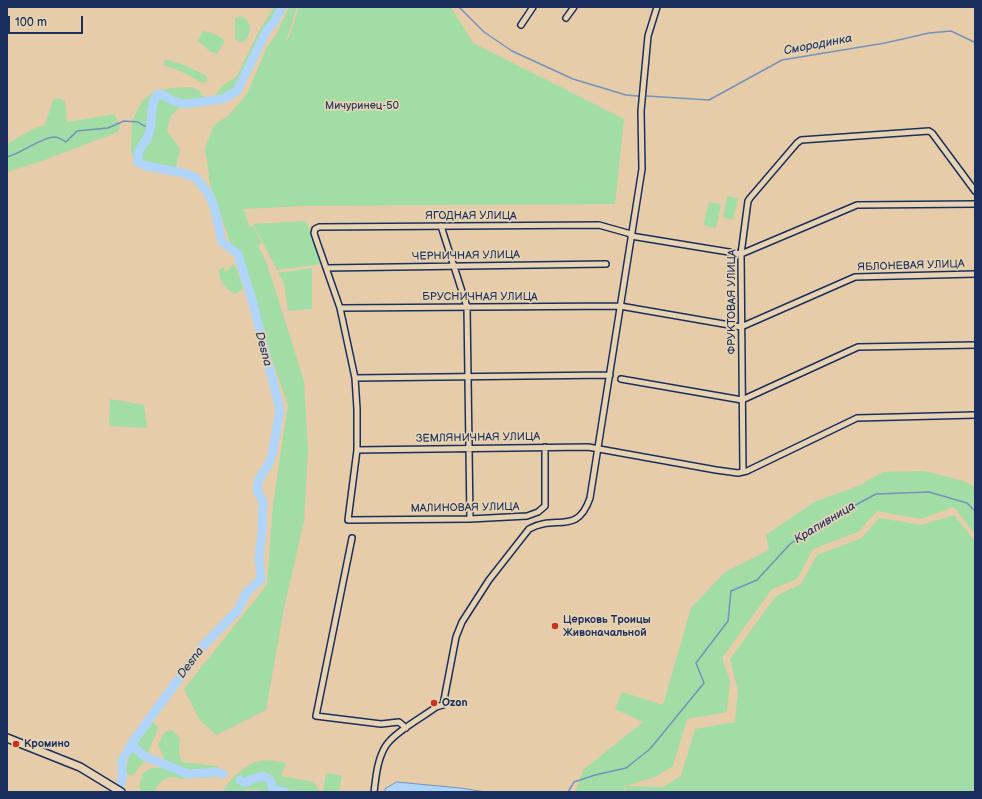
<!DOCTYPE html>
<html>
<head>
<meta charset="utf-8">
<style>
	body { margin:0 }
	#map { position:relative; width:982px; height:799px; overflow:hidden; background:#e6cca8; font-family:"Balsamiq Sans",sans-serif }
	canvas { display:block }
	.frame { position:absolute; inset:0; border:8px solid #1b2f5e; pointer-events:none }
	.scale { position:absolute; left:8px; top:16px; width:75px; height:18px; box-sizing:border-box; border:2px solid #1b2f5e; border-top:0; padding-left:5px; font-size:12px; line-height:14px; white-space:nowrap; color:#1b2f5e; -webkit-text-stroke:3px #e8d4b2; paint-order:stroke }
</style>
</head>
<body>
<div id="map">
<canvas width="982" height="799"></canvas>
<div class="frame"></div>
<div class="scale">100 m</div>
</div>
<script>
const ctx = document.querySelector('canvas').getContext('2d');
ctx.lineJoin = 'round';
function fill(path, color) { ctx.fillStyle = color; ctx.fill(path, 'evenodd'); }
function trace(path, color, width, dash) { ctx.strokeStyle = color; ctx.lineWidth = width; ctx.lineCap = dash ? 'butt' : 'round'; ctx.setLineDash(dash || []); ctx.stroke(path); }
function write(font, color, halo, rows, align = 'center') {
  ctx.font = font + ' "Balsamiq Sans",sans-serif'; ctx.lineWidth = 3.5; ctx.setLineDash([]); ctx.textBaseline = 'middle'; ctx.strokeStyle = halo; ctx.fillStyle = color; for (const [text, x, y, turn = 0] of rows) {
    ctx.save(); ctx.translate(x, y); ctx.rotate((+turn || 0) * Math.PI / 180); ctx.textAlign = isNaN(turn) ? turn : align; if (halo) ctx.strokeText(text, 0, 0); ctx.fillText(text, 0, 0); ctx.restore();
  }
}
const green = new Path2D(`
	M274,7H283L266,30L236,90L223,98H218L214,97L222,86L237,76L258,33Z
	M289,7H297L286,41L289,37L299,7H451L473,43L624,119L615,204L303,206L244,209L249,227L253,226L262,243L258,245L267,264L304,381L308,450L304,521L284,608L266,710L216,735L199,719L184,689L267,585L273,504L288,405L222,219L210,184L205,148L214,125L228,116L247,94L267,47L276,35Z
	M242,16C252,24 252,29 246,41L241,42L235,39V18Z
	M203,31C211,32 218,35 225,40L217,54L211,52L198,41Z
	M165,59L189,67L207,76V81L203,83L178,70L163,65Z
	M191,87L200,91L206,100L185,102L170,117L167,131L180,149L176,168L148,165L134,159L131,152L132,121L142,101L154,92L171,88Z
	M59,98L65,101L67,122L114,114L120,125L118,132L42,161L7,172V144L33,129L45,125L53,100Z
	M727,196L738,199L733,220L723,217Z
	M709,202L721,204L716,228L703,225Z
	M306,221L322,264L277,270L253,224Z
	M233,264C239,271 240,279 243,288L239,292L234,294C225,287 219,282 219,270L223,267L225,271L228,270Z
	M312,268V309L288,311L284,283L278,273Z
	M110,399L144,405L147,428L109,426Z
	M924,471L964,481L975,487V534L954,507L921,519L877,511L858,532L813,549L797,579L772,589L722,658L730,681L727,712L687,719L673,766L655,777L625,786L623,792H575L583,770L643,722L615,709L622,692L663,705L691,608L725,572L769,550L766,535L814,502L858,486L883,472Z
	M954,515L975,541V792H625L626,786L663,787L681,776L695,729L735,722L738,691L730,659L776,596L801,584L817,555L862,538L879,518L921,525Z
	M149,722L155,723L158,728L145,761L132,776L127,774C125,755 139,737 149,722Z
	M172,730L180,738L179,753L182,762L216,766L224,771C213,782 205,776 191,777C188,777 185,779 182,779C179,779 176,777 173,777C164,776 157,785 154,792H142L139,786L143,773L151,768H160L165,760L158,745L165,732Z
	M268,760L286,763L281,776L314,782L320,792H262L259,790L245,789L244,792H223C227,781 244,767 255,762C259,761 264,761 268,760Z
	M326,773L342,776L339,792L323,791Z`);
const water = new Path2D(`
	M397,782L460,788L486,792H385V789Z`);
const stream = new Path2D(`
	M459,7L484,32L512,51L573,79L626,95L638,96
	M647,96L709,100L782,60L885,43L929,33L951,31L974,42L975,44
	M7,157C22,153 40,138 54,137C58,137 63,140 66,142L77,131L108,128L124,121L138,122L144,126L150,125
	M568,792L574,782L595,775L626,768L650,749L704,683L696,663L728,621L731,591L757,580L790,544L817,526L876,494L929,492L967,503L975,511`);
const river = new Path2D(`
	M131,744L144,756L188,774L216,772L223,774
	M240,780L245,783L252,779L263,776L270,780L273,789L285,792
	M117,792L122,781V760L134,740L202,647L238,610L246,593L261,579L259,556L262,534L263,501L257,491L259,479L269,463L272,455L280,410L252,300L238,254L222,242L214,206L208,193L196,178L184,173L146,166L138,162C136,148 145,145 149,134C153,121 149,105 158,94L163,95L173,101L185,104L223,99L237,91L260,44L267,30L274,22L282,7`);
const street = new Path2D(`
	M566,18L574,7
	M521,25L533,7
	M441,226L467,307L470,519
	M631,236L741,254L857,205L975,204
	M326,268L606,264
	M340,308L620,306L741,327L855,277L975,274
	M355,378L610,375
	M621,379L742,400L858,347L975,345
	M545,447V506L538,512L527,516L470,519L348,520L357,450V409L355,378L340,308L317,242L314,233L315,229L319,227L599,225L631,234
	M357,450L588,447L716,470L738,473L747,471L857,418L975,415
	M743,472L741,254L748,201L750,198L797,143L801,140L929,131L932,133L975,191
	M352,538L316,716L381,724L399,722L406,728
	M374,792C376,777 377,761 385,747C393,733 423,717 436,707L443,705L456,637L462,622L489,580L529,529C556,514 577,536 590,498L642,169L641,111L648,36L657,7`);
const secondary = new Path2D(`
	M7,738L80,767L121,792`);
const markers = [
	[555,626,4,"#c8321e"],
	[434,703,4,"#c8321e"],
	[16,744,4,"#c8321e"]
];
const parkNames = [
	["Мичуринец-50",362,106]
];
const streetNames = [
	["ЯГОДНАЯ УЛИЦА",471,216],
	["ЧЕРНИЧНАЯ УЛИЦА",466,256,-1],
	["ЯБЛОНЕВАЯ УЛИЦА",911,266,-2],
	["БРУСНИЧНАЯ УЛИЦА",480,297],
	["ФРУКТОВАЯ УЛИЦА",732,302,-90],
	["ЗЕМЛЯНИЧНАЯ УЛИЦА",478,438,-1],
	["МАЛИНОВАЯ УЛИЦА",465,508,-1]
];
const poiNames = [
	["Церковь Троицы",563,620],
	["Живоначальной",563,633],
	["Ozon",442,703],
	["Кромино",24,744]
];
const waterNames = [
	["Смородинка",818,45,-11],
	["Desna",263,349,75],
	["Крапивница",825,523,-31],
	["Desna",191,663,-53]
];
fill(green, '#a1dda4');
fill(water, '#b0d5f9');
trace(water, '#7493bb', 1);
trace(stream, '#7493bb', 1.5);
trace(river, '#b0d5f9', 9);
trace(street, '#1b2f5e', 8);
trace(secondary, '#1b2f5e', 10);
trace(street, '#e8d4b2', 5);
trace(secondary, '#e8d4b2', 7);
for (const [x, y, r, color] of markers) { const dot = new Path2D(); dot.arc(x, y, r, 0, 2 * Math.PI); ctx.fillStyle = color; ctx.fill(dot); trace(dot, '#e8d4b2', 1.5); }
write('11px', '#284065', '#e8d4b2', parkNames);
write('11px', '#1b2f5e', '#e8d4b2', streetNames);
write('bold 11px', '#1b2f5e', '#e8d4b2', poiNames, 'left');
write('italic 12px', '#2a406e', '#e8d4b2', waterNames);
</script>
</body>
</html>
